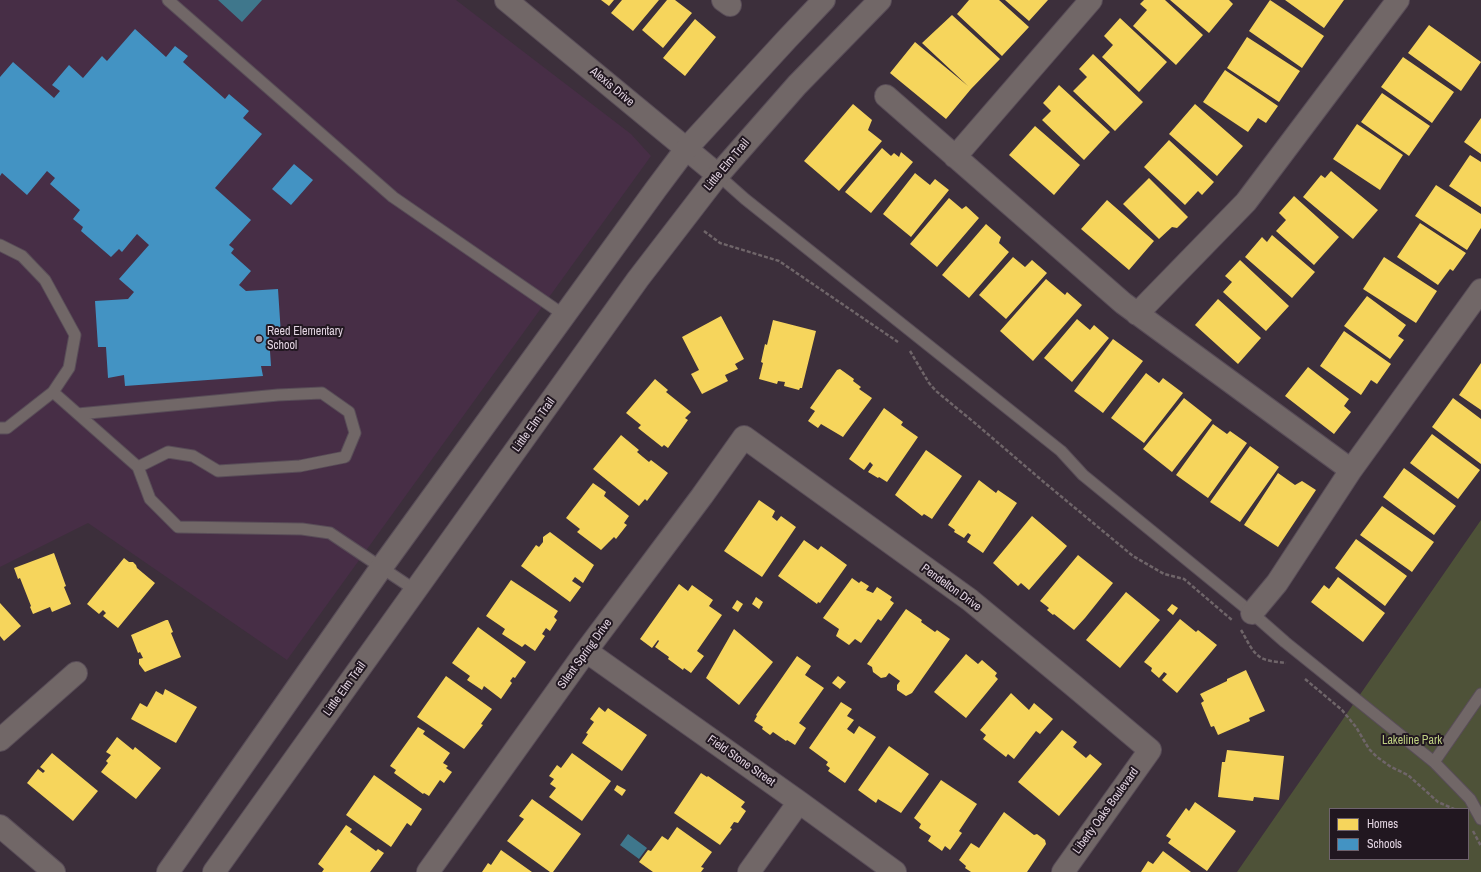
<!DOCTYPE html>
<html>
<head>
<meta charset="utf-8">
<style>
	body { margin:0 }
	#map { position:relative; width:1481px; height:872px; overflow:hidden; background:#3c2f3b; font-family:"Archivo Narrow",sans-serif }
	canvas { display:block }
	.legend { position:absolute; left:1329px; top:808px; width:140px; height:52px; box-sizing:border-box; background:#211720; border:1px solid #6e626d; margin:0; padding:5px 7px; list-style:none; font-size:12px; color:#e1d3e0 }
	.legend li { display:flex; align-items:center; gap:8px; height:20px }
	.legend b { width:20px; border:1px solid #6e626d }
</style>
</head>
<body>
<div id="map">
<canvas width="1481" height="872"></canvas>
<ul class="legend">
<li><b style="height:11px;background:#f6d55c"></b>Homes</li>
<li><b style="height:11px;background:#4393c3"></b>Schools</li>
</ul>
</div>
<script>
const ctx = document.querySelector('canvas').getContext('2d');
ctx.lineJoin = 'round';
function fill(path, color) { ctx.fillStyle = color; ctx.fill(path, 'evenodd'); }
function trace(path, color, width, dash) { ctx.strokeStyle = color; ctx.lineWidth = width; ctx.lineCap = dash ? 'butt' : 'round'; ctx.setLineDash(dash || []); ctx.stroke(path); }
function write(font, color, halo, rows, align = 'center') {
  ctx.font = font + ' "Archivo Narrow",sans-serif'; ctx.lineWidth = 4; ctx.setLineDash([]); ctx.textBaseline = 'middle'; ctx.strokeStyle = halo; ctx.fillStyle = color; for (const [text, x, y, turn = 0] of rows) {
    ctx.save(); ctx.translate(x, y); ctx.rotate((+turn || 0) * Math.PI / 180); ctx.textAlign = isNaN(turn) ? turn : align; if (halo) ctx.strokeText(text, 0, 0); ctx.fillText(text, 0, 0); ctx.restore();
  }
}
const built = new Path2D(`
	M0,0H456L631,134L651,156L287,660L88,523L0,567Z`);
const green = new Path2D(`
	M1481,520V872H1237ZM1330,809H1468V859H1330Z`);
const water = new Path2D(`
	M218,0H262L242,22Z
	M628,834L647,848L639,859L620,845Z`);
const homes = new Path2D(`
	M601,0H614L609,6Z
	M622,0H659L633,31L611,13Z
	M667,0H675L692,13L663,48L642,30Z
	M969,0H999L1029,27L1002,56L957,14Z
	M1005,0H1048L1029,21Z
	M1144,0H1165L1203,35L1176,65L1133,26L1147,10L1140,4Z
	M1170,0H1229L1233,4L1209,33Z
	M1270,0L1324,36L1302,68L1249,31Z
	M1285,0H1344L1324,28Z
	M952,15L1000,59L971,89L946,119L890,73L915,42L968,86L922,43Z
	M1120,18L1167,62L1139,92L1102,57L1113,45L1104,36Z
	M695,19L716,37L685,76L663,58Z
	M1429,25L1481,62L1461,91L1408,53Z
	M1247,37L1300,71L1279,102L1227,68Z
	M1093,54L1143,102L1115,131L1073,91L1087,77L1079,69Z
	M1403,57L1454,92L1432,123L1381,87Z
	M1225,70L1278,106L1266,123L1258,118L1248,132L1203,102Z
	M1059,85L1110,132L1084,160L1042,120L1051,111L1043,103Z
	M1382,93L1430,126L1409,156L1361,122Z
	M853,104L872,120L868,130L882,141L839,191L804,161Z
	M1195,104L1243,146L1217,176L1169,134Z
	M1481,118V154L1464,142Z
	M1357,124L1403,155L1380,190L1333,159Z
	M1035,126L1080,165L1054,195L1009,155Z
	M1169,140L1214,182L1202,195L1198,191L1185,205L1144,167Z
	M882,148L891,156L894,153L899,157L901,152L913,162L871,213L845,192Z
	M1470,155L1481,162V207L1449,186Z
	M1331,171L1378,210L1353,239L1303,197L1321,175L1325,178Z
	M915,173L930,185L935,179L949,190L911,237L883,214Z
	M1149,178L1188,217L1177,228L1172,227L1159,239L1123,204Z
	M1436,185L1481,214V228L1467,250L1415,216Z
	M1294,196L1339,237L1314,265L1276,231L1286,220L1279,213Z
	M949,198L962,209L966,206L979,218L937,267L910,244Z
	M1107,200L1154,241L1129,270L1081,229Z
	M1420,223L1466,253L1453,271L1450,269L1438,285L1397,257Z
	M986,224L1001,237L999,243L1009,252L969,298L942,275Z
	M1272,235L1315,272L1292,298L1245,257L1262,237L1267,242Z
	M1013,257L1025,267L1032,260L1047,273L1006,319L979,295Z
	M1384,257L1437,291L1416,323L1363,289Z
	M1240,260L1289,306L1266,331L1223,292L1232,282L1225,276Z
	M1046,279L1065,295L1067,292L1082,305L1033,361L1000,331Z
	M1367,296L1406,325L1398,336L1404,340L1390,359L1344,326Z
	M1218,299L1261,338L1238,364L1195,325Z
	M721,316L744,359L735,364L738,369L725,375L728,381L702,394L691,374L699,370L682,337Z
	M1077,319L1090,330L1094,325L1109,338L1072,382L1044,358Z
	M773,320L816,331L802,388H800L799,390L784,386L785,382L778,381L777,384L759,379L763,363L761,362L765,344L767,345Z
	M1344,331L1391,364L1377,384L1371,380L1361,395L1320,366Z
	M1113,339L1143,361L1103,413L1074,391Z
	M1481,363V410L1459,395Z
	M1308,367L1349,399L1344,406L1351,412L1334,434L1285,396Z
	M840,369L854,379L853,381L861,387L859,389L872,398L843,437L821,424L818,428L808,421L815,411L810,408L837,370Z
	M1146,373L1159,383L1163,378L1183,393L1144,443L1111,418Z
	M655,379L668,390L666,392L691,412L685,418L688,420L668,448L664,445L662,447L638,428L641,425L626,413Z
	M1184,398L1212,420L1172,472L1143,449Z
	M1453,398L1481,419V464L1432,427Z
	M884,408L903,422L901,425L918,437L887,482L879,477L878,478L868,472L873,465L870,462L864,470L849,459Z
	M1213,424L1227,434L1230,431L1247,443L1208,498L1176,475Z
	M1432,434L1480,470L1458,499L1410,463Z
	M621,435L639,450L637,452L649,462L651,460L668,473L647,501L645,499L639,506L593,469Z
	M1250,446L1279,467L1240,522L1210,502Z
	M926,450L962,476L932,519L924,514L922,516L895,495Z
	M1404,468L1456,506L1434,535L1383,497Z
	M1278,473L1295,485L1302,481L1316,490L1278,547L1244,525Z
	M979,480L996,493L998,490L1017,503L983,553L967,542L971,535L968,533L964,538L954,532L955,530L948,525Z
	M593,483L606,492L604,496L629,516L624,523L627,525L616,539L614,537L601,550L577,532L580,529L566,518Z
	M759,500L775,511L772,517L777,521L781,516L796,527L762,577L724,551Z
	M1382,506L1434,542L1412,572L1360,535Z
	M1032,516L1067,546L1029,590L1021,583L1018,586L993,563Z
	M550,532L594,565L583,583L575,577L572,581L581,587L570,602L521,566L536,545L539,547L543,542V537Z
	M1356,539L1407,576L1385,606L1335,568Z
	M804,540L818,550L821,546L847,565L820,603L818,602L817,604L778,576Z
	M54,553L66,586L64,587L71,604L52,612L50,607L33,614L30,607L31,606L20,578L18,579L14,568Z
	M1078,555L1113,583L1085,618L1074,630L1054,614L1053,615L1047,610L1049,608L1040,601Z
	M124,558L129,562H133L136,565L137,568L155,583L118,628L103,616L106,613L103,610L99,614L87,604Z
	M1338,577L1385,613L1363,642L1311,602L1324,585L1329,589Z
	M852,578L859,583L861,581L869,586L866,590L873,593L877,587L892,597L890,600L894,603L881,621L878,619L861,643L855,639L849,645L836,636L839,629L823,618Z
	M511,580L558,611L554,617L557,620L550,631L546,628L542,634L545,636L535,651L525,644L522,647L502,634L505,629L486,616Z
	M679,584L688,591L692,585L713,600L709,606L722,615L697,651L704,656L691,673L684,668L683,670L668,659L669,657L655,647L659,641L658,640L652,648L640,639Z
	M1126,592L1160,620L1120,668L1086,640Z
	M756,597L763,602L759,609L752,604Z
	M737,600L743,604L738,612L732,608Z
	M0,603L21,626L4,641L0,636Z
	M1172,604L1178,608L1173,615L1167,610Z
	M906,609L922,620L921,622L935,632L937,630L950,639L912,693L906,696L897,690V685L900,681L889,673L886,677L881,678L873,672L872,667L867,664Z
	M1180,619L1196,632L1198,630L1217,645L1177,693L1162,680L1167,674L1164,672L1159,678L1151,671L1152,668L1144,662Z
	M166,620H168L173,632L171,633L181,657L145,672L139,664V659L143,658L140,652L138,653L131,635Z
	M478,627L526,662L515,678L513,677L510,681L512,683L501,699L484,686L482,690L467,680L470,676L452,663Z
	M734,629L773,662L739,705L706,678Z
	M966,654L978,664L982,660L997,673L995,676L998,679L966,718L934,692Z
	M797,656L811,666L805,675L824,688L799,723L806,728L795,745L787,740L786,741L773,732L770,735L762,729L763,727L754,721L757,716L756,715Z
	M1246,670L1265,711L1249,718L1250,721L1218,735L1214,726L1211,727L1201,703L1204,701L1200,694L1227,681V679Z
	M446,676L492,709L481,724L483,725L464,749L417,717Z
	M838,676L846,682L840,689L832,683Z
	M165,689L197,707L176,743L131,719L140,703L147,707L156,691L163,695Z
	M1011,693L1029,710L1034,703L1053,719L1040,734L1036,731L1014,759L1008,754L1006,757L983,739L986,735L980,730Z
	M841,702L852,709L847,716L854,720L847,729L854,734L859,726L876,737L845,783L828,771L830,768L826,765L828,762L809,748Z
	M599,707L605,712L608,708L647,735L622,771L582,743L588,734L586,733L594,722L590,719Z
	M418,727L425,731L423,734L450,753L443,763L448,766L446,768L452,772L444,783L440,780L429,796L424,793L423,794L394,773L396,770L390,766Z
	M1062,730L1077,742L1073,747L1086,758L1090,754L1102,764L1059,816L1018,782Z
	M117,737L133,750L135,747L161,768L136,799L101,772L108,763L106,761L111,755L106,752Z
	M889,746L929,774L901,813L878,799L876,803L858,790Z
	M1227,750L1284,756L1279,800L1254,797L1253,801L1218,797L1222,762H1225Z
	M52,753L98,791L73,821L27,783L38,769L43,773L45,771L40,767Z
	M572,753L611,781L582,821L549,797L556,788L550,784L554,779L549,776L557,765L561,768Z
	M701,773L707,777L708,776L745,802L741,807L746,811L738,823L734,822L730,828L732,829L720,845L674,813Z
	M374,775L422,809L411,826L407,823L391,847L346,815Z
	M941,780L977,804L959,831L962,833L950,850L945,846L942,851L928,841L931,836L919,828L921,824L914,818Z
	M617,785L626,790L622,796L614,790Z
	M532,799L581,834L553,872H550L507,841L524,819L519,816Z
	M1195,802L1236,831L1207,871L1168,843L1171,839L1166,836L1186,808L1189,811Z
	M1004,812L1034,835L1037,834L1045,840L1046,844L1027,872H971L965,868L966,866L959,860L971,843L979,848Z
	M346,825L352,829L350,832L376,851L378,849L384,853L370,872H322L324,869L318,864Z
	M677,827L712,852L701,867L704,868L701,872H653L639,862L648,850L651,851L662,836L668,840Z
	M501,850L532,872H482L488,863L491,865Z
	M1163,851L1191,872H1141L1148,861L1153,864Z`);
const schools = new Path2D(`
	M135,29L166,57L175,46L188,56L183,62L225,99L229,94L249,111L243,118L262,134L215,188L251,220L229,245L234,249L231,253L251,271L239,285L246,291L278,289L281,335L269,336L271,366H261L263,376L125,386L124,375L108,378L106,347H98L95,301L128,299L134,292L119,279L149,245L137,234L122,252L119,249L111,257L81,231L83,227L73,219L80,210L50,184L55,178L47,171L27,195L2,173L0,176V77L13,62L54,98L60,91L52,85L69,65L83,78L102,56L107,61Z
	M294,164L313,180L291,205L272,189Z`);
const path = new Path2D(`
	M704,231L720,243L779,261L898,342
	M910,351L929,383L936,391L976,424L1045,483L1133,556L1164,574L1184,579L1232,620
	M1241,630C1248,641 1253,657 1267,660C1273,662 1280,662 1286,663
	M1305,679L1342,710L1356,727L1369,749L1377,757L1391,767L1408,775L1438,802L1454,809
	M1473,831L1481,846`);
const service = new Path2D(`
	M168,0L393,197L564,315
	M718,175L745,199L1061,451L1083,475L1252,613L1285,642L1434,762L1470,799L1481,819
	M0,245L22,256L45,280L75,335L69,368L53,392L7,428H0
	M53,392L138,467L150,499L178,527L302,529L330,533L415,590
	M78,414L278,395L322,393L349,412L355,433L345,457L300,466L218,471L193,456L168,452L138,467
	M1434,762L1481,694`);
const minor = new Path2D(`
	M506,0L718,175
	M723,0L730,5
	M886,96L1123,303L1351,470
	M955,157L1091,0
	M1137,314L1246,202L1398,0
	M1252,613L1277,583L1351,470L1481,290
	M586,651L799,802L895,872
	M0,740L76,673
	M0,826L54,872
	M428,872L586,651L702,496L744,437L970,600L1074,686L1150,750L1063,872
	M749,872L799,802`);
const tertiary = new Path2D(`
	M168,872L381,568L656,189L686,149L787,39L824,0
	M214,872L638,279L718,175L797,85L880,0`);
const markers = [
	[259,339,4,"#a79aa6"]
];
const streetNames = [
	["Alexis Drive",612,87,40],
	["Little Elm Trail",727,165,-50],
	["Little Elm Trail",534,425,-54],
	["Pendelton Drive",951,588,36],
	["Silent Spring Drive",585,654,-54],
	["Little Elm Trail",345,689,-54],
	["Field Stone Street",741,761,35],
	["Liberty Oaks Boulevard",1106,811,-54]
];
const poiNames = [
	["Reed Elementary",267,332],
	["School",267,346]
];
const parkNames = [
	["Lakeline Park",1412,741]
];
fill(built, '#472e46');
fill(green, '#4e5238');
fill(water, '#3f778c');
fill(homes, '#f6d55c');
fill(schools, '#4393c3');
trace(service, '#594d58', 13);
trace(minor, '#594d58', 24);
trace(tertiary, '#594d58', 24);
trace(path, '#6f6569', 2.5, [4, 2]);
trace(service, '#716767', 11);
trace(minor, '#716767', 22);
trace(tertiary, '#716767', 22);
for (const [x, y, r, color] of markers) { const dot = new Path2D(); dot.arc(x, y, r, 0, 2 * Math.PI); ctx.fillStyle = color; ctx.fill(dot); trace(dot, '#211720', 1.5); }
write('12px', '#e1d3e0', '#211720', streetNames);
write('12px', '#e1d3e0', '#211720', poiNames, 'left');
write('12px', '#bfd082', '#211720', parkNames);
</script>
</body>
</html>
